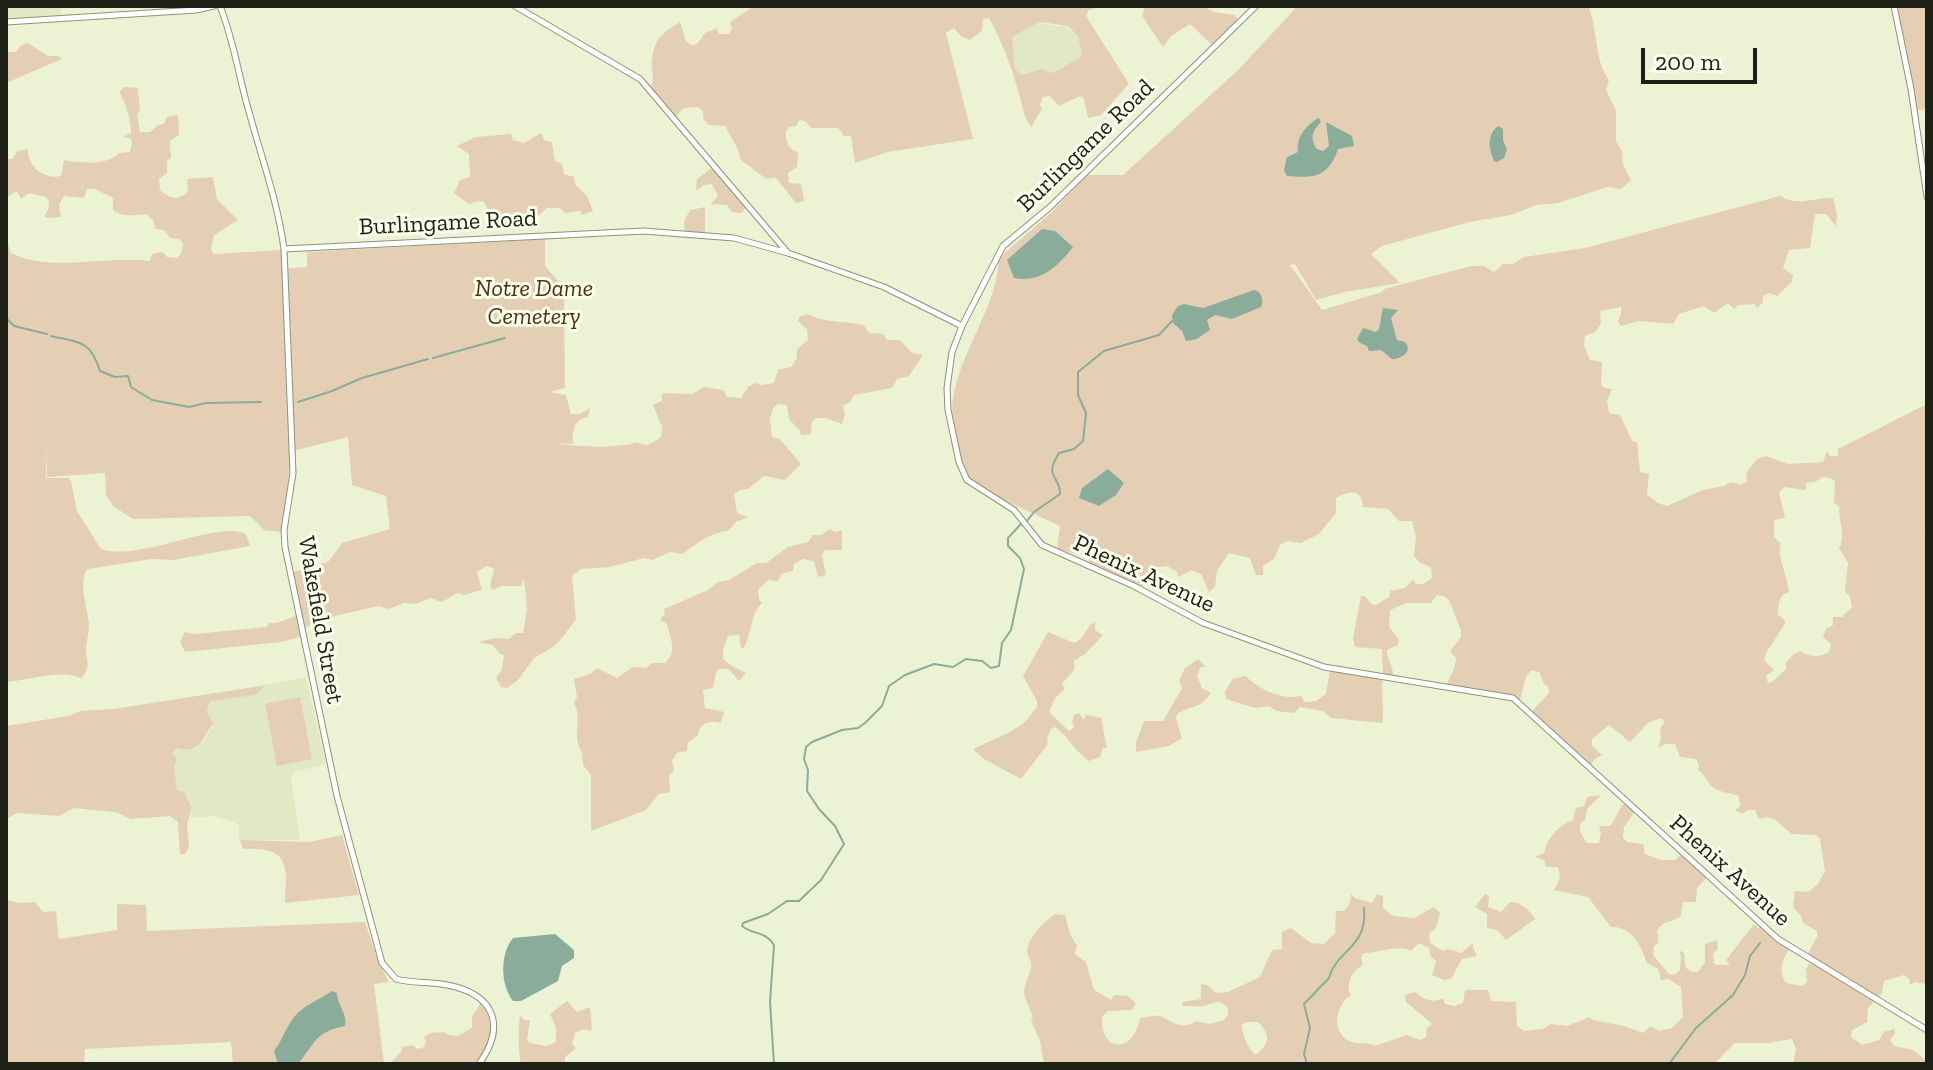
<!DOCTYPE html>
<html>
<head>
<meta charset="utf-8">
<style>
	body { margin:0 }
	#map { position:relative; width:1933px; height:1070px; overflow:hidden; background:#ecf3d5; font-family:"Zilla Slab",serif }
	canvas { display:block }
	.frame { position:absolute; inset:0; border:8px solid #1d2014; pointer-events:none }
	.scale { position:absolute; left:1641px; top:48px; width:116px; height:36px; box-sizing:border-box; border:4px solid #1d2014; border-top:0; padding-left:10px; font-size:24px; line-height:28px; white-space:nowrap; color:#1d2014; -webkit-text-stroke:6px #fbffec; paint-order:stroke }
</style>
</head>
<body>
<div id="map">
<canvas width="1933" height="1070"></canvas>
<div class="frame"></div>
<div class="scale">200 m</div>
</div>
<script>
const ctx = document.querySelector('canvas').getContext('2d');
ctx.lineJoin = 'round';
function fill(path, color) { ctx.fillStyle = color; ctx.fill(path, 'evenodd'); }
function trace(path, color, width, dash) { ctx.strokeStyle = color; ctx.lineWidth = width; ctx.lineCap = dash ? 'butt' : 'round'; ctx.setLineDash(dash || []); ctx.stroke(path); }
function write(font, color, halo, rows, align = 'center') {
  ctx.font = font + ' "Zilla Slab",serif'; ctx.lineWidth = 6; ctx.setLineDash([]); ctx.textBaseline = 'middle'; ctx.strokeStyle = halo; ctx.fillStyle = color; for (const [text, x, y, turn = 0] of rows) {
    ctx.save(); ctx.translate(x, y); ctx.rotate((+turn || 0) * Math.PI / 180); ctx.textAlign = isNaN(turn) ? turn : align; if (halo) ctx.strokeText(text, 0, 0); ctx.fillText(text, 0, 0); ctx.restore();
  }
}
const built = new Path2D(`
	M6,6H60L61,17L6,22Z
	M1039,22L1046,25L1069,26L1078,37L1082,53L1080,57L1053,73L1047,70L1022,75L1015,69L1011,37Z
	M306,677L326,765L296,771L291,778L300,840H240L238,837L239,826L234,822L213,816L191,818L192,805L184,792L177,790L174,767L177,759L172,753L177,748L204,742L213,723L207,712L210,701L266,685Z`);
const green = new Path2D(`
	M754,6H1103L1089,10L1086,16L1129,84L1101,115L1088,118L1084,99L1080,96L1059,106L1050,96L1043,97L1040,105L1042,109L1031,127C1022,115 1023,105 1018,91C1012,67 1001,40 989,18L983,19L982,31L970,40L962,37L954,28L946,33L973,139L888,152L855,163L851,136H844L838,128H811L805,121L800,120L796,126L789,127L786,131C786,141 787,149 798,152L797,167L788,173L789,183L801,184L804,201L796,203L776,178L766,179L740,159C739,145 729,138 726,126L709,125L703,118V111L698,107L684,108L674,118L650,89C654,82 653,78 652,70C651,44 658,35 680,22L686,41L691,45L697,44L705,33L717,28L719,34H729L732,28L730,22ZM1039,22L1069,26L1078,37L1082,53L1080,57L1053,73L1042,69L1022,75L1015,69L1012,37Z
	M1145,6H1203L1214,12L1234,15L1241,23L1215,48L1190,24L1171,36L1163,47L1142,16Z
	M1293,6H1588C1599,30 1593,58 1609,80L1606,90L1616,110V141L1622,152L1623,164L1631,180L1621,189L1607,187L1558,203L1536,205L1511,215L1470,222L1382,246L1371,254L1400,283L1345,292L1316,300L1295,264L1290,265L1322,310L1382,292L1384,289L1471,266H1484L1494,272L1503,264H1513L1524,257L1585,248L1780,196C1798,207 1814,197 1833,198L1837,214L1836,226L1826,214H1815L1810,248L1789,250L1783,268L1793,275L1792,282L1777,296L1769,293L1763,296V302L1758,308L1754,304L1739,305L1734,309L1728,303L1714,313L1704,306L1679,314L1673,324L1638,321L1621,326L1618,321L1621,314V307L1600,311L1601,324L1595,332L1585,336L1584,345L1590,360L1602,362L1601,385L1605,388L1612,389L1607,401L1609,413L1620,415L1632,441L1637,442L1640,472L1649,474L1647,495L1658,503L1667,506L1703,490L1724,486L1731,482L1741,485L1747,481L1746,473L1757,459L1766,456L1788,464L1823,462L1827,451L1830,456H1838V449L1927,404V531L1923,534H1927V984L1915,982L1910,985L1909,979L1904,975L1884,981L1882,993L1868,1008L1867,1022L1852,1030L1851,1037L1862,1045L1879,1040L1884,1032L1894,1029L1895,1033L1890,1040L1894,1046L1913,1050L1927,1061V1064H1793L1796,1049L1792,1039L1768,1043H1735L1714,1064H1044L1040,1041L1031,1021L1033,1016C1021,989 1022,995 1031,968C1033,961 1027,957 1027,950C1029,936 1045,921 1055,914L1065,915L1070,934L1077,946L1075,954L1086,962L1094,990L1111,1000L1115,995L1128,996L1136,1003L1132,1010L1108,1011L1102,1017C1100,1052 1133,1055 1140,1018C1146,1017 1155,1015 1160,1016C1174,1022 1180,1031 1196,1021L1209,1024L1224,1020L1228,1014V1008C1218,998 1215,1003 1204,1006C1197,1007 1189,1006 1183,1006L1182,1002L1201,999V984L1207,985L1216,993L1228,992L1260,977L1272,950L1282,949V932L1291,928L1311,943L1324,944L1335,933L1336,911H1344L1350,903L1351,894L1355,898L1372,903L1377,894L1383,896V908L1393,916L1414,918L1434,907L1440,913L1436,928L1429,934L1430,943L1443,951L1447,949L1461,953L1473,943V948L1477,956L1462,959L1451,979L1444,980L1432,975L1436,961L1431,957L1429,948L1419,943L1411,951C1397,944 1380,953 1364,953L1361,957L1363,965C1352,971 1345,984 1351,995C1334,1006 1330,1037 1355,1043C1362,1044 1367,1042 1375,1046L1407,1035L1420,1040L1426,1037L1427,1028L1432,1024L1406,1002L1405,995L1415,992C1424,999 1432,1004 1443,998L1445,1004L1455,1006L1463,1003L1465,990H1488L1491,1001L1516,1002L1517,1026L1524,1031L1543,1029L1551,1024L1567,1026L1590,1017L1592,1020L1624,1026L1643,1033L1651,1026L1659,1031L1672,1028L1683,1017L1681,987L1668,979L1661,980L1658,969L1647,963C1641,946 1632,926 1611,927L1588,897L1554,890L1560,878L1558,867H1546L1544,860L1535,857L1544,853C1548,837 1558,826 1573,820L1576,808L1584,806L1587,797L1601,795L1610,786L1587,809L1585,820L1580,824V832L1587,843H1599L1601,833L1599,826H1610C1617,818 1617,810 1625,802L1636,810L1624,827L1623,837L1627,842L1643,844L1645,854L1661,860H1675L1683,853L1708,876L1697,888L1696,902H1683L1681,916C1672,923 1663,920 1657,931L1659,943L1654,946L1653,955L1669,974L1674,975L1680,970L1681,956L1679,950L1684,953L1686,968L1692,972H1698L1705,962V944L1717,940L1718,949L1713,954L1714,963L1717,965H1728L1729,963L1726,960L1754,924L1758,928L1762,925L1790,948C1783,960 1777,969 1786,983L1802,986L1807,982L1806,969L1811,961L1806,957L1817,937V931L1803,923L1801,916L1793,907L1795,891L1808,892L1818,884L1825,871L1820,839L1816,835L1792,834C1780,826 1776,813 1759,819L1755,810H1748L1742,814L1735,810L1740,806L1739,796C1732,793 1724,793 1718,790C1707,786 1707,775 1698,770L1699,765L1696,759L1680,757L1675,744H1666L1658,748L1661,739L1660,728L1665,722L1661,718L1648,723L1630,742L1609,725L1592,739V746L1602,755L1595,759L1589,767L1531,712L1549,693L1548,686L1544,684L1539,672L1532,670C1521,679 1525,691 1519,702L1446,687C1449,676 1455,671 1456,658L1450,651L1461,637V631L1449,600L1444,596L1437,595L1431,603H1407L1390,610L1389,627L1399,640L1398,645L1387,650C1387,661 1394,666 1393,678L1382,679L1383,723L1331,718L1323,711L1300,707L1294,713L1276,711L1269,706L1255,708L1226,699L1225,691L1233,679L1245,676C1261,690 1280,700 1301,696L1305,702L1316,701L1326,694L1330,669L1383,678L1382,649L1355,647L1353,638L1361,596L1366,597L1371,604L1376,605L1389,597L1390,591L1405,588L1413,580L1416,584H1423L1432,578L1431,567L1420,563L1414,556L1416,537L1412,521H1399L1388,509L1363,507C1362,488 1349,491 1336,498V513L1319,534L1301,543L1287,541L1280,545L1274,559L1263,566V575H1256L1250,558L1229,553L1217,571L1215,586L1209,592L1201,574L1192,570L1178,577L1177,572L1167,566L1152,568L1141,589L1088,566L1091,556L1057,550L1060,526L970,484C961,461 951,436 952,411C953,359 997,312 999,258L1053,211L1087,175H1123L1238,70L1295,9ZM1823,477L1831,478L1835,482L1834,502L1839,507C1839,521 1846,537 1839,548L1848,563L1845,592L1850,596L1852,607L1842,617H1833V625L1826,629L1823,637L1831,644L1829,652C1821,657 1809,658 1801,651L1794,654L1786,662V669L1772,682L1768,683L1766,676L1774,670L1764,660L1766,653L1786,622L1778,614C1779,604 1778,595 1789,592C1787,574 1778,561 1780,543L1774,537V520L1785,518L1779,493L1784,487L1806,490V483L1815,482ZM1247,1022H1258C1271,1035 1270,1043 1256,1055C1249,1051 1242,1034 1242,1024Z
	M1894,6H1927V106L1923,110H1914Z
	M28,43L48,56H59L62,59L6,83V52H16L20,46Z
	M124,87L138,88L140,111L137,114L140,132H150L158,125L164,124L167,117L178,115L179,135L170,141L171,158L167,161V173L159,179L160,190C169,198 179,202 188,191L187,179L213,177L217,199L238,220L214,235L211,249L214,254L282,250L283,269L307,267V252L545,239V266L558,281L564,283L565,388L549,392L566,395L571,414H580L590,408L588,417C572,421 573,430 573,444L557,443C576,447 619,449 637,442C647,448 652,443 661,437L662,427L653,405L662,401V393L692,394L704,387L723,390L727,397L741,398L749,386L757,383L761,385L774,383L778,370L791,367L797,358V349L808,340L807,329L798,321L799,317L807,314C829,324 841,320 864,325L869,333L883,334L887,340H900L912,353L923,355L909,376L897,379L892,388L854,395L851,401L843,406L845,414L842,424L825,418H816L812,422L811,434L801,435L800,431L789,419L787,405L778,404L773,408L770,419L772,437L780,439L801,464L785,480L764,476L748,489L740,490L734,494L737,513L748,517L736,522L728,531C709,533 697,543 683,554L670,552L652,560L644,558L610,567L581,569L572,576L576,619L562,638L553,647L534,658L518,680L507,688L501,687L496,678L502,669L504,655L500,654L493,645L478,642L495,638L509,639L516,633H523L527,609L524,579L521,586H502L493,590L490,586L494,569L487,566L477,572L482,590L464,595L458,593L442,602L430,598L416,604L404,603L389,609L379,606L343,614L318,621L303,629V636L281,642L185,652L180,642L185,632L195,634L266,627L270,623C282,624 288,617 299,615L291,572L314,567L329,561L342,543L390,529L386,496L352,485L348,437L293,451L290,456L288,489L281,532L264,530L250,516L133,519L113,506L106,495L105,473L47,477L46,444V478H68L71,481L77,511L101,549C142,562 215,520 246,534L250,546L173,560L152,559L87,569C78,584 88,608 89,625C89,634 86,642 86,651C87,664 91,667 81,679C67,668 25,681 6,682V238L11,253C50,273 107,255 150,261L152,254L163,252L167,257L177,258L181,254L183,243L179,239L170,238L164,230L156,229L153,220L146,214C134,215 123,218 113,210V198L95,189H87L84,198L64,196L59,205L61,217L47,218L44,216C49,211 51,203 46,197L29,193L21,199L17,191L9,196L6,195V159H12L18,151L28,149C27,166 44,180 61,176L64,160C80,163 107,166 119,153L130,152L132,142L130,138L123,137L131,133C132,123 125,100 119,92Z
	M541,133L544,140L552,142L555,161L562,164L564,174L574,177L575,184L587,196L593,211L582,215L580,211L565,213L560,208H547L538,216L488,217L487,208L483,201L473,202L470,205L454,193L460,180L470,177L469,154L457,146L476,137L511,134L513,140L524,143Z
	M714,166L748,206L741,213L732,212L727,205L711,204L718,196L712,184L704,185L696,191L697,179Z
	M705,207V234L685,233L684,221L690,210Z
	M830,529L835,532L842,530V550H825L822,555L826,575L818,577L814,561L803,559L794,564L793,571L781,574L778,581L768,580L758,590L759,599L762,603C749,615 753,634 743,649L741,648L739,635L728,636L723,650V659L732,666L746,673L739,681L729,669H719L716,673L713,688L703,690L705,708L724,712L721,723C709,721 700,721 698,736L688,742L687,751L677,753L672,761L674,770L669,776L670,792L659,794L646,810L591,831V775L583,765L582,752C571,736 583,720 574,703L577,697L574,679L590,674L597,668L617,678L633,667L646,668L652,663H665C678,651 670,638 667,624L660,620L665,613L664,609L708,590L718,582L729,580L757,563H766L788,547L808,542L813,535H821Z
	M1095,622V630L1103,635L1085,654L1074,661V670L1062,684L1065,689L1055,698L1049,712L1069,731L1074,727L1072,721L1074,715L1079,713L1084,720L1086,715L1101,718L1107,748H1103L1100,757L1089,761C1075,752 1069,737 1055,727L1051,729L1047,738L1048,744L1021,779L984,759L974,750L975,748C988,742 1006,735 1018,727C1025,724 1032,713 1037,707V701L1023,676L1048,632L1074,643C1086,638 1085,627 1095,622Z
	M1198,659L1205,666L1200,668L1197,676L1202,688L1211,693C1200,709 1192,705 1177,714L1176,719L1182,738L1169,746L1136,752V742L1144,721H1163L1182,688L1179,680L1185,668Z
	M266,685L255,695L210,701L207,712L213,723C203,739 199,754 177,748L172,753L177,759L174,767L177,790L184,792L192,807L187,825L189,847L185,854H180L178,822L170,816L131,819L116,812L74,808L59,816L17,813L6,819V726L68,716L80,711L114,709Z
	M300,697L312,759L277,766L265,704Z
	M342,835L359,895L285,903C287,865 290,847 243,849L240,840L309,842Z
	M1485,894L1489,896L1488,907L1501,912L1510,902C1522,902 1529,910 1535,919L1506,940L1497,930L1487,928V914L1475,907Z
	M6,900L20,903L35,902L43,912L56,911L59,939L117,930V904L146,905L147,931L365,922L378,961L389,982L374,984L384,1064H233L231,1042L85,1049L84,1064H6Z
	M483,999C504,1018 495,1043 483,1064H393L392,1061L402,1051L401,1047L412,1045L418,1049L424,1047L426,1042L424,1037L430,1033L444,1032L449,1035L458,1036L472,1028V1017Z
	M567,1001L577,1012L590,1007L592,1026L591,1031L584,1029L575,1033L572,1044L576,1048L565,1057V1064H521C518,1050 518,1030 520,1015L524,1020H530L527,1040L530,1043L546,1046L556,1042V1028L550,1014Z`);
const water = new Path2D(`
	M1319,118L1321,122C1313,130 1309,138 1317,149L1323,151L1329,146L1326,122L1352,136L1354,146L1338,149C1328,178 1314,178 1287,176L1284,170L1287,157L1298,152C1296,137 1306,125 1319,118Z
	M1498,126L1503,129V140L1507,150L1504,158L1497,162L1494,161C1489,148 1486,136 1498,126Z
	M1042,229L1055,231L1073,247C1057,267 1041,283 1014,278L1007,260Z
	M1254,290C1262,291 1264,301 1261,307L1232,319L1215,315L1207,320L1210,330L1197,339L1186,341L1182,331L1173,323L1172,315L1178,306L1184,304L1203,308Z
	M1383,308L1398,310L1391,318L1397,340L1405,342C1413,352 1402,359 1392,359L1381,350L1369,351L1367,346L1360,343L1357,339L1363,328L1376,332L1379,329Z
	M1108,469L1124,483L1116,495L1099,506L1079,498L1082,488Z
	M555,934L574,950V958L562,966L558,981L521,1001H513C500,984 500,954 513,938Z
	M332,991L337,993C337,1005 348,1014 345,1026C315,1032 316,1042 298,1064H278L274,1051C282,1041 286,1027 294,1017C304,1005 319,1000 332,991Z`);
const stream = new Path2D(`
	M6,318L14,326L47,334
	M51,336C81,343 90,340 100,371L115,377L128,376L131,387L152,400L189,407L206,403L261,402
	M433,358L505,338
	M298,402L332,391L362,378L428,359
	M1027,521L1034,512L1060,494C1060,474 1043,479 1059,453L1074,449L1083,441L1086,413L1078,395V372L1104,351L1159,335L1172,321
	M774,1064L770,1002L774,945C766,931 753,935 742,926L743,923L768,914L787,901H799L821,880L844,844L835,826L819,809L807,791L808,770L804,759L806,747L812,742L842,730L858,728L865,723L882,706L889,686L905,675L934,664L953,667L966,659L982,661L991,668L999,666L1002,643L1011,630L1024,569L1020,558L1008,546V538L1021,524
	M1307,1064L1304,1054L1310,1028L1304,1004L1329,978C1336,950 1368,948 1364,908
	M1669,1064L1696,1028L1733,995L1745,975L1750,956L1760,943`);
const tertiary = new Path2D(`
	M220,6C232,36 237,66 245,97C258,148 277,197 284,249L293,473L284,530L285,547L337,796L382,963L396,979C413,984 431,981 447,985C494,994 507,1025 479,1064
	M1894,6L1911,89L1927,197
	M6,22L196,10L214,6
	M284,249L644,231L734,238L788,253
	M962,326L1003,246L1050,207L1256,6`);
const secondary = new Path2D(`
	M515,6L640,79L788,253L884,287L962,326L952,352L947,388L948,410L959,462L967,480L1014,510L1042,545L1134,586L1203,623L1324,667L1513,698L1778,939L1927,1030`);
const streetNames = [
	["Burlingame Road",1086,146,-44],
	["Burlingame Road",448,223,-3],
	["Phenix Avenue",1144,574,25],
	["Wakefield Street",320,620,80],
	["Phenix Avenue",1730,871,42]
];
const parkNames = [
	["Notre Dame",534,289],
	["Cemetery",534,317]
];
fill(built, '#e0e9c3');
fill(green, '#e4cfb5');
fill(water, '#8aac9b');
trace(stream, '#8aac9b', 2);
trace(tertiary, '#8d9377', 7);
trace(secondary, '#8d9377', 7);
trace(tertiary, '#fff', 5);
trace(secondary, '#fff', 5);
write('24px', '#1d2014', '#fbffec', streetNames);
write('italic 24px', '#49310e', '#fbffec', parkNames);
</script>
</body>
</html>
